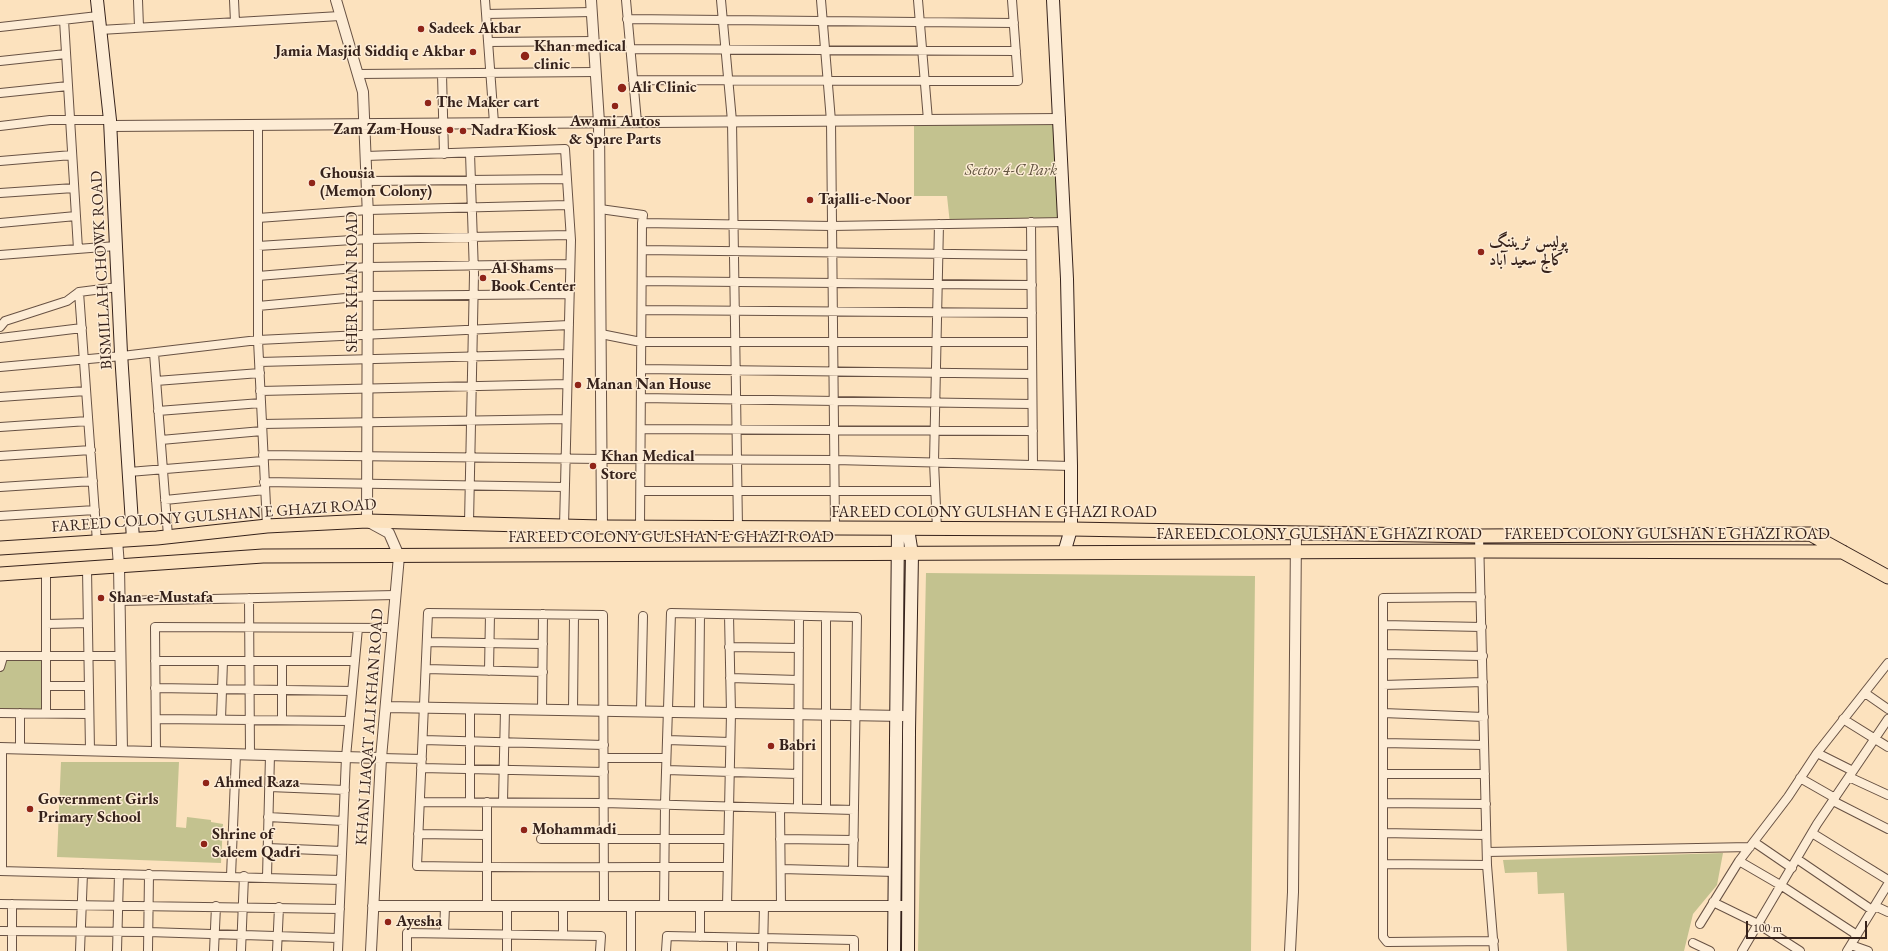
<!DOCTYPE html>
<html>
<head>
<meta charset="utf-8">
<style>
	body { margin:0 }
	#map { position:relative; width:1888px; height:951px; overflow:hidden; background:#fce2be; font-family:"EB Garamond",serif }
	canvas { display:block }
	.scale { position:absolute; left:1746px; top:921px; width:121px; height:18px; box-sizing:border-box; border:2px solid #36221b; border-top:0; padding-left:5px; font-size:12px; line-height:14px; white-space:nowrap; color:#36221b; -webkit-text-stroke:3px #fdecd5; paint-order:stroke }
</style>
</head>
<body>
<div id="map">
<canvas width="1888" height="951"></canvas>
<div class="scale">100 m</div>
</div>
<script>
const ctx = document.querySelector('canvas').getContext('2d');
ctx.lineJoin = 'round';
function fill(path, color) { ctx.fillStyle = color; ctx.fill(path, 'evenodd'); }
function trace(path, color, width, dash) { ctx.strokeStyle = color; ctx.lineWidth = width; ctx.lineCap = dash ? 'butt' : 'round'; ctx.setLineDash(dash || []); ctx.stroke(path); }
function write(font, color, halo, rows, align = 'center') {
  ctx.font = font + ' "EB Garamond",Amiri,serif'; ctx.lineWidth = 3; ctx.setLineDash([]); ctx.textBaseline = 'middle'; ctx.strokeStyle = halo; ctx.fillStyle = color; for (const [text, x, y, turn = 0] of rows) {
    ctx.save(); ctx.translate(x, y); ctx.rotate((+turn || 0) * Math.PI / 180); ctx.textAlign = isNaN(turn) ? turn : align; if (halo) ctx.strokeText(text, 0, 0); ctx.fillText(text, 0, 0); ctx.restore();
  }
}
const green = new Path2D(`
	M1060,119L1064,222L950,224L947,196H914V120Z
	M926,573L1255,576L1251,951H918Z
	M46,656V713H0V667L3,657Z
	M61,762H179L176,827L186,828L187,817L211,820V822L223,824L221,863L57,857Z
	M1723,853L1717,885L1693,914L1684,951H1567L1564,893L1538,894L1537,872L1505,873L1503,860Z`);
const minor = new Path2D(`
	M138,0L139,27
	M234,0L235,22
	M485,0L494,123
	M626,0L637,122
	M721,0L732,121L738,528
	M821,0L831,121L835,529
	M918,0L928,120
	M486,14L592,12
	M627,19L1014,23
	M64,20L78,249
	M0,27L98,16
	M100,30L340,16
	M488,42L594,41
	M630,49L1016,51
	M0,61L66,54
	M358,74L596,72
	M442,74L444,154
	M633,80L1018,81L1012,0
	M0,93L68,86
	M258,125V340L267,526
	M0,126L50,120H110
	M366,156L565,149L571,240L564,526
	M0,161L72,155
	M367,181L567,179
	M0,193L74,188
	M600,209L643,215L642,223L832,226L1064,222
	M258,218L368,210L568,205
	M1031,222L1033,465
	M0,223L76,216
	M258,246L368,239L570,235
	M642,250L1031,255
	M0,255L116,246
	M258,276L368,267L570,264
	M642,281L1032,285
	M79,292L97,542
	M258,306L368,296L569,294
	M642,310L1032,313
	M0,327L5,321L67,301L79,292L118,287
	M601,334L641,342H1032
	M0,338L82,328
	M154,353L168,536
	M259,362L568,354
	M0,367L122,356L258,340L569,325
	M641,369L1032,374
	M156,381L260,373
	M260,391L567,384
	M0,397L86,391
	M641,398L1032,404
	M158,411L261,403
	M262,424L566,419
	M0,427L88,421
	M641,429L1033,431
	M161,440L262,431
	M263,455L602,459L835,460L1071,466
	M0,456L91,450
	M129,472L263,461
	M264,482L565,487
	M0,487L93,481
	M641,491H935
	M165,500L265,490
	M0,516L95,510
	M469,523L474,274L470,153
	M640,527L642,223
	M937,529L934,462L939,224
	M1479,536L1487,865L1494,951
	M87,569L90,751
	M1481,597L1383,598V937L1387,942L1494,941
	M249,598L250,755
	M120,601L395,595
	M826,617V809
	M46,624L88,623
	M1383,625L1482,627
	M427,642L543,644
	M729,647L799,648
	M1383,654L1483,656
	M0,656H121
	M155,661H355
	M0,667L3,657
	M426,669L543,672
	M489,671L490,614
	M730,678L798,680
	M1383,685L1483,682
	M46,686H89
	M155,688L352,691
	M1865,693L1888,709
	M542,710L543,614
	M573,710L574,615
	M641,711L643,616
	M699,712L700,614
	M0,713L89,714
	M46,713V571
	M1383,713L1484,717
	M156,719L349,721
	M221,719L223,661
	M1843,719L1888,747
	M282,720V661
	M423,740L604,745
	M667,740L730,742
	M1383,743L1484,745
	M2,748V871
	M20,749V713
	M156,752L155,627L392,628
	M1817,753L1853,771
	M381,758L422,759
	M604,758H666
	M421,768L604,772
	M666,770L798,774
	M1383,774H1485
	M1849,777L1888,795
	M1800,778L1835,798
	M269,787L345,790
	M1833,801L1888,829
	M420,802L604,803L854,810
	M470,802V708
	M487,802V906
	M503,802L505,709
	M1383,803L1486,804
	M780,808L781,906
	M798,808L799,616
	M268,817L343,821
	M1383,833L1486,835
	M1812,833L1888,880
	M418,834L487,835
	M541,839H728
	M780,839L854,840
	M1754,842L1792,868
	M267,848L342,851
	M1487,852L1750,847
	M1797,859L1872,910
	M1739,861L1782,886L1857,935
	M1383,864L1487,865
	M781,869L895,872
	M0,871L341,880
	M231,876L236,754
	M267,877L270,755
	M1713,902L1758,924L1800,951
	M0,904L340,909
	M563,906V935
	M604,906C604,809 603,712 603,615L428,613L417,866C520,868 624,867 727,867
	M631,906V951
	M664,906L665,804L671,613L857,617L853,871
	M727,906L731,713L729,615
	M1875,906L1888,912
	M1700,924L1739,861L1788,797L1817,753L1888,663
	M0,931L148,932L338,938
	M444,933L445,906
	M700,937V906
	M732,938V951
	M1693,943L1710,951
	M1851,945L1868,951
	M12,951V904
	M80,951L83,873
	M117,951L119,874
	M148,951L149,874
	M214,951L216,906
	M241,951L244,876
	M277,951L279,907
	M338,951L346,757L358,628
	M407,951V933L601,936L600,951
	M507,951V906
	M666,951L667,936L854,940V951
	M763,951L764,906
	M1742,951L1817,824L1888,719
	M1847,951L1888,884`);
const tertiary = new Path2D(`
	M336,0L363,92L368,217L367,521L389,533L399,556L381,758L371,951
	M591,0L599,122L602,527
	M111,126L1060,119
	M117,540L119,566L122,751
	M386,707L903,716
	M0,748L381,758
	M373,906H909
	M1290,951L1293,892L1296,534`);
const secondary = new Path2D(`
	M97,0L110,120L121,353L133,539
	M1053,0L1067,279L1071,466V529L1064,553
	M908,529L912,554L909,731L908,951
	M894,951L898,529`);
const primary = new Path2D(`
	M0,548L157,538L267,526L367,521L602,527L1071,529L1479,536L1810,534L1888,577
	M0,574L263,556L1479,551L1843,552`);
const markers = [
	[421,29,4,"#8f2418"],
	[473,52,4,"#8f2418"],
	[525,56,5,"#8f2418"],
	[622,88,5,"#8f2418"],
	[428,103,4,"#8f2418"],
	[615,106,4,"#8f2418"],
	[450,130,4,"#8f2418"],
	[463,131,4,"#8f2418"],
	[312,183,4,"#8f2418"],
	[810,200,4,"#8f2418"],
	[1481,252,4,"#8f2418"],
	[483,278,4,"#8f2418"],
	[578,385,4,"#8f2418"],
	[593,466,4,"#8f2418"],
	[101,598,4,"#8f2418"],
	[771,746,4,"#8f2418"],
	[206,783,4,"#8f2418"],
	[30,809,4,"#8f2418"],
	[524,830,4,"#8f2418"],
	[204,844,4,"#8f2418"],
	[388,922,4,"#8f2418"]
];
const poiNames = [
	["Sadeek Akbar",429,29],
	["Khan medical",534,47],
	["clinic",534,65],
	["Jamia Masjid Siddiq e Akbar",465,52,"right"],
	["Ali Clinic",631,88],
	["The Maker cart",436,103],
	["Awami Autos",615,122,"center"],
	["& Spare Parts",615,140,"center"],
	["Zam Zam House",442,130,"right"],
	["Nadra Kiosk",471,131],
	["Ghousia",320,174],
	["(Memon Colony)",320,192],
	["Tajalli-e-Noor",818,200],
	["پولیس ٹریننگ",1489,243],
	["کالج سعید آباد",1489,261],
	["Al Shams",491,269],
	["Book Center",491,287],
	["Manan Nan House",586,385],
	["Khan Medical",601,457],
	["Store",601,475],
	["Shan-e-Mustafa",109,598],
	["Babri",779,746],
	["Ahmed Raza",214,783],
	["Government Girls",38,800],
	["Primary School",38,818],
	["Mohammadi",532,830],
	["Shrine of",212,835],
	["Saleem Qadri",212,853],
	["Ayesha",396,922]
];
const parkNames = [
	["Sector 4-C Park",1011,171]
];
const streetNames = [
	["BISMILLAH CHOWK ROAD",102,270,-93],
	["SHER KHAN ROAD",353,282,-90],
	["FAREED COLONY GULSHAN E GHAZI ROAD",994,513],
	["FAREED COLONY GULSHAN E GHAZI ROAD",214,516,-4],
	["FAREED COLONY GULSHAN E GHAZI ROAD",1319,535],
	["FAREED COLONY GULSHAN E GHAZI ROAD",1667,535],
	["FAREED COLONY GULSHAN E GHAZI ROAD",671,538],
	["KHAN LIAQAT ALI KHAN ROAD",370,727,-86]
];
fill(green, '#c3c28f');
trace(minor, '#685244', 10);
trace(tertiary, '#685244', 12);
trace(secondary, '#36221b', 14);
trace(primary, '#36221b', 15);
trace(minor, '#fdecd5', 8);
trace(tertiary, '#fdecd5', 10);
trace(secondary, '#fdecd5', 12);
trace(primary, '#fce2be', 13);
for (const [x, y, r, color] of markers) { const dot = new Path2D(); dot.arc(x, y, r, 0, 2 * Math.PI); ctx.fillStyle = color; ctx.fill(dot); trace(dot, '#fdecd5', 1.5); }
write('bold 16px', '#36221b', '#fdecd5', poiNames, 'left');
write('italic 16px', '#60523e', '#fdecd5', parkNames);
write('16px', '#36221b', '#fdecd5', streetNames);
</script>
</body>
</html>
